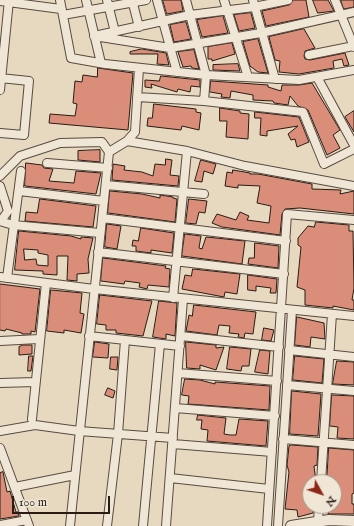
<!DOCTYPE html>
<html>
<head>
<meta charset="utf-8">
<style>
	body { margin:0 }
	#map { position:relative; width:354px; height:526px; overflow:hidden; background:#e7d9c0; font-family:"IM FELL English",serif }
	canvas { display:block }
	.north { position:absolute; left:302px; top:474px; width:40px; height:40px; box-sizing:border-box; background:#efe6d6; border:1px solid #9f9589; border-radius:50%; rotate:130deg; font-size:11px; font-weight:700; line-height:16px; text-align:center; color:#281c15 }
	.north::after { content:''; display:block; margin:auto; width:14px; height:18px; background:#8f2418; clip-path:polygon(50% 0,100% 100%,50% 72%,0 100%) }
	.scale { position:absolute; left:12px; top:496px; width:98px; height:18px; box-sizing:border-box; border:2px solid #281c15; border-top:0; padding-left:5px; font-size:12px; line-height:14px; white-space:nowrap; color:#281c15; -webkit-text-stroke:3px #efe6d6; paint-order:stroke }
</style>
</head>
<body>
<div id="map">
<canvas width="354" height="526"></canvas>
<div class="north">N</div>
<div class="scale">100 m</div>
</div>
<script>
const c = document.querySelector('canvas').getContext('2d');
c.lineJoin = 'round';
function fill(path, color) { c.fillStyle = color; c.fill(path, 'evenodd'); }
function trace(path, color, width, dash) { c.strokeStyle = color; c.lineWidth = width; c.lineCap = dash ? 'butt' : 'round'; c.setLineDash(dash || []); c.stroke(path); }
const building = new Path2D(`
	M163 0H181L183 11 167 14Z
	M293 0H306L309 17 266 26 262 11 289 5Z
	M313 0H328L334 11 318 13Z
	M341 0H354V7L344 9Z
	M251 13 255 28 239 31 234 15Z
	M223 16 228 33 202 37 197 20Z
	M186 22 191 39 174 42 170 25Z
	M304 29 315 48 305 51 304 56 305 59 310 60 345 53 349 65 344 66 342 59 333 61 334 68 299 74 279 72 280 61 275 60 269 37Z
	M258 39 268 73 258 72 250 66 243 42Z
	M232 43 235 54 212 61V59H208V47Z
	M142 49 166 53 169 65 157 64 158 54H130V52Z
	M194 50 199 69 192 68 191 66 183 67 178 52Z
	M238 64 240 71 213 70V65Z
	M98 68 133 73 128 130 49 123 50 114 75 116 77 104 73 103 75 81 82 82 83 75 97 77Z
	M161 76 200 80V87L191 86 190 92 178 89 177 92 151 84 152 88 145 87V80L159 81Z
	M211 81 268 85V87L281 91 282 85H299L312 83 340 130 333 135 340 148 327 155 308 110 298 106 290 96 288 105 274 103 273 101 253 100V95L231 91 230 98 221 97 222 94 210 92Z
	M154 104 196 109V112L201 113 199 130 182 126 181 130 147 126 148 118H152Z
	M220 108 240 111V113L249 114 248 139 226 137 227 121H220Z
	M354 111V132L345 117Z
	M255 112 299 117 309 142 297 147 295 139 291 140 288 134 298 126 267 131V136L260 135 261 118H255Z
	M100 150V162L78 160V151Z
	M166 159 172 160 170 175 179 176 178 186 112 180 113 164 125 166 124 170 142 172 153 176 155 164 165 165Z
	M201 160 216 164 213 174 204 171 202 182 195 181Z
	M26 163 42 165 44 168 53 169 49 181 74 183 76 171 101 173 96 194 25 186Z
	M233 170 250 173V174H258L312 184V189L341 190 340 194 354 191V214L300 208 285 209 282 214 280 235 222 227 212 223 217 214 236 220 240 212 249 216 247 220 269 223 271 206 257 203 260 186 238 185V188L225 186 227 172 232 173Z
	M110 191 142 194 160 198V195L173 197V198L177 199 175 222 108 213Z
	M40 199 96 206 93 227 25 221 26 212 37 213Z
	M189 199 207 201 205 213 199 212 196 224 186 223Z
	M316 222 349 225V231H353L354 288 352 300H354V310L333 306V308L305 305V290L297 287 301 247 298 245V238L308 226 314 227Z
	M107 224 121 226 117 249 105 247Z
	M141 228 174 233 172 253 151 250V253L136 251V246H132L133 240 138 241Z
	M19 231 71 236 81 239V237L93 238 88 259 89 273 77 274V281L67 280 68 256H57V275L43 274V271L15 270ZM24 249 38 250V253L48 255V266L37 265 36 259 25 260Z
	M185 234 201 236 199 248 202 249 206 237 245 241 242 264 182 256Z
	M255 243 279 246 278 268 248 264 249 258H254Z
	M103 258 166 266 165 268 170 269 169 287 148 285 147 289 139 287 140 283 125 281 124 284 101 281Z
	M193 269 240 274 237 294 225 292 224 297 182 289 185 275 191 276Z
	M248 275 277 279 276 293H270L271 288 256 286V291L248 290Z
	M0 284 40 289 35 332 31 331V334H22V333L6 329 5 331 0 330Z
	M51 290 82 293 80 313 84 314 81 333 64 330V333L47 331Z
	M100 295 152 301 143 336 116 333V330H106V325L97 324Z
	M159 301 177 303 175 336 166 334V339L153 337Z
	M194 305 256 312 253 334 245 333 244 338 238 337 239 334 229 333 230 326 219 325 217 335 186 331 189 315 192 316Z
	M297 317 324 323 325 339 311 337 310 347 295 345Z
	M264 328 274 330 271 341 262 340Z
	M95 342 109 344 108 358 93 357Z
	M186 342 216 345V348L224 347 216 370 200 365V369L187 368Z
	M23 345H32V354L19 355V347Z
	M230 347 251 349 249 366H242L241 371 227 369Z
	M260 350 270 351 268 374 255 372Z
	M29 356H33L31 371H28Z
	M295 356 324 359 322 383 293 380Z
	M111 357H118L117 370 110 369Z
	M337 361 354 362V385L333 384Z
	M185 379 200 380 215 384V382L270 386 269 410 188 404 189 396 182 395Z
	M108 388 115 391 113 398 105 395Z
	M292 391 321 394 318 436 290 434Z
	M332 395 354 396V439L337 438 338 427 330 426Z
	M198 415 226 418 224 434 230 435H236L239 419 268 421 266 446 207 441 208 430 201 429 202 420H197Z
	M292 445 318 447 317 465 314 466 316 482H310V506H313V513L298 517 297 510 285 509 289 472 287 465 289 446Z
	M329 448 354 450V493L352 494V504H354V514H328L329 509 324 510V506H334V482H327Z
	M3 472 7 492 10 491 16 512H18L19 516 0 519V473Z`);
fill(building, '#da8e79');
trace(building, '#281c15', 1);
const minor = new Path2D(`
	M60 0 71 58 105 64 206 75 299 80 354 70
	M86 0 101 63
	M107 0 115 32
	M132 0 139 27
	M157 0 177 72
	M186 0 206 75 204 101 303 112 324 164 354 149
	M224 0 248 77
	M253 0 275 79
	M335 0 354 47
	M0 1 61 9
	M63 15 146 0
	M99 35 190 15 254 7 288 0
	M94 36 170 48 261 33 354 12
	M309 55 354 46
	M317 77 354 145
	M0 78 29 81 24 135 0 133
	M0 90 9 0
	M137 97 204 101
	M127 141 135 132 139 68
	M47 163 108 168
	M0 176 20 156 60 143 102 142 109 152 127 141 187 151 245 166 354 186
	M106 185 204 194
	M0 186 8 211 1 221
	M19 191 104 201
	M102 218 286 241
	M0 221 13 225 100 233
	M98 252 284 274
	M0 277 94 289 354 316
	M7 278 21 171
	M173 298 187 151
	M89 336 180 346
	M181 336 279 347
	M0 341 39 339
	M289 350 354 357
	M178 373 277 381
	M0 383 35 382
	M287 385 354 391
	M175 408 275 416
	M32 419 46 283
	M0 431 35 425 79 431 173 438
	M283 439 354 445
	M173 444 272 452
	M0 448 29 526
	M170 478 269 489
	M321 482 332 314
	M15 487 75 475
	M318 521 319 506
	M0 525 27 520
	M70 526 109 152
	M107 526 118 434 125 340
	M143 526 160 344
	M166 526 183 299
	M267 526 287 214 354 220
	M278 526 292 310`);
const tertiary = new Path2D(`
	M291 526 329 520 354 521`);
trace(minor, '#584b40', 10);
trace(tertiary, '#584b40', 12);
trace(minor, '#efe6d6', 8);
trace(tertiary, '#efe6d6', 10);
</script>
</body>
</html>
